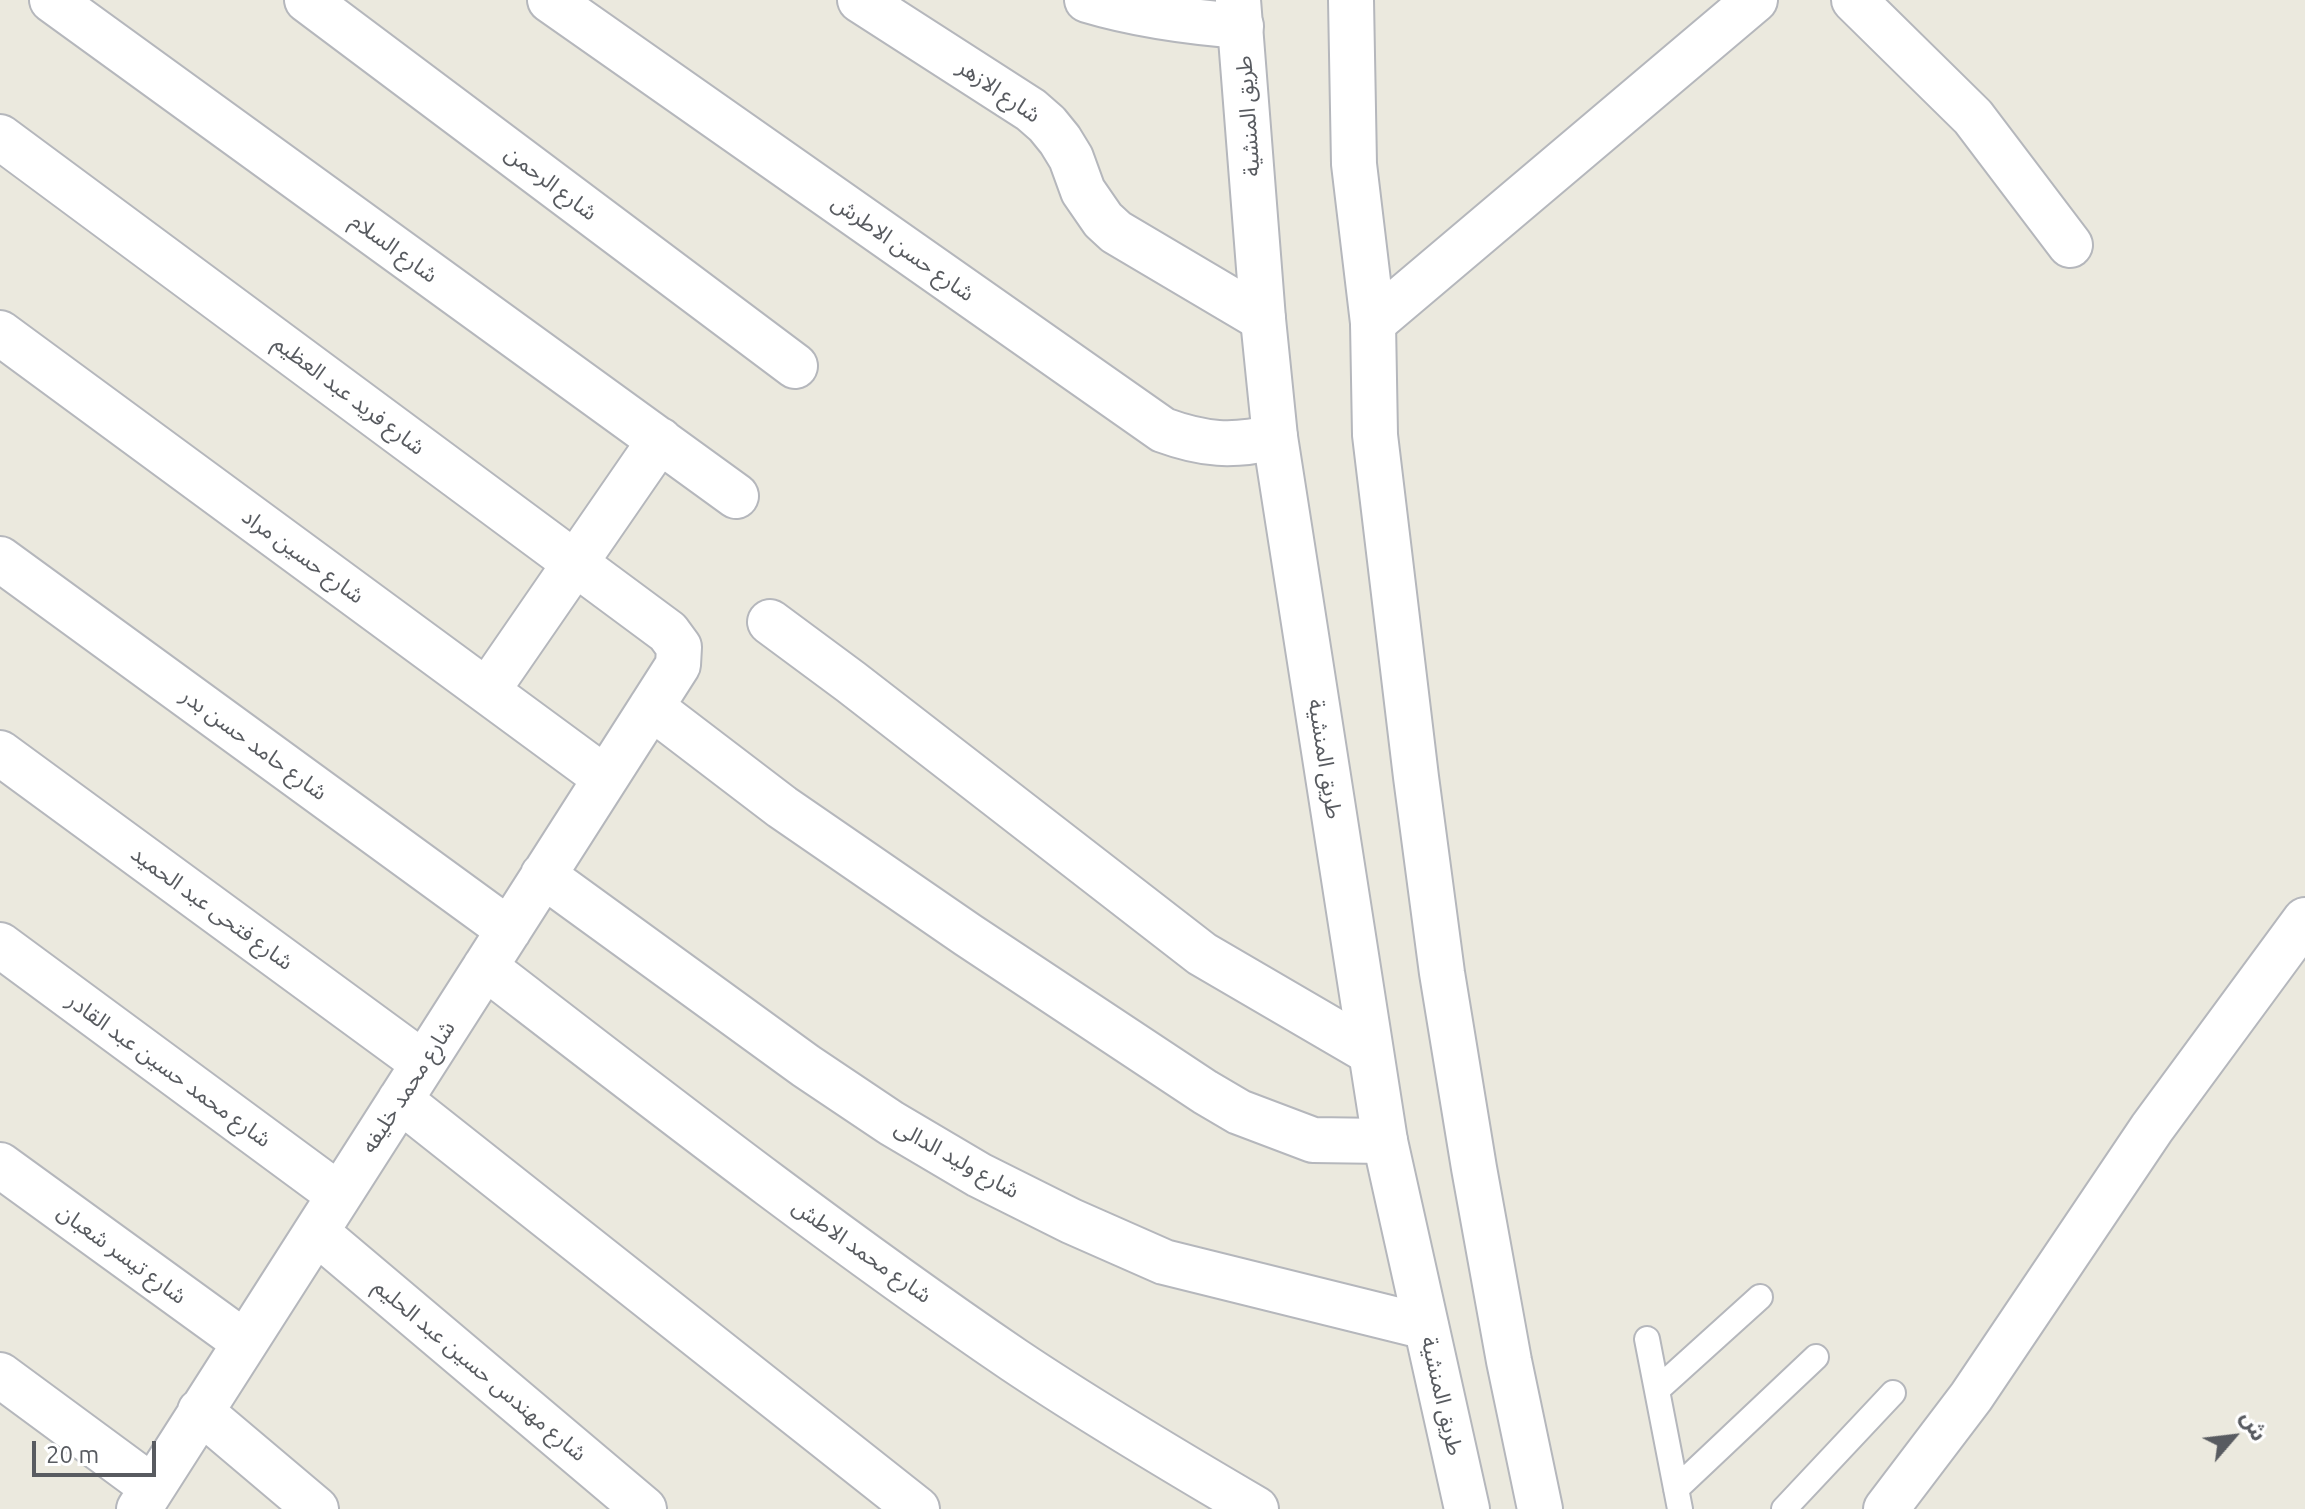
<!DOCTYPE html>
<html>
<head>
<meta charset="utf-8">
<style>
	body { margin:0 }
	#map { position:relative; width:2305px; height:1509px; overflow:hidden; background:#ebe9de; font-family:Ubuntu,"Noto Sans Arabic",sans-serif }
	canvas { display:block }
	.north { position:absolute; left:2193px; top:1397px; width:80px; height:80px; -webkit-text-stroke:6px #fff; paint-order:stroke; rotate:62deg; font-size:22px; font-weight:700; line-height:32px; text-align:center; color:#585b60 }
	.north::after { content:''; display:block; margin:auto; width:28px; height:36px; background:#585b60; clip-path:polygon(50% 0,100% 100%,50% 72%,0 100%) }
	.scale { position:absolute; left:32px; top:1441px; width:124px; height:36px; box-sizing:border-box; border:4px solid #585b60; border-top:0; padding-left:10px; font-size:24px; line-height:28px; white-space:nowrap; color:#585b60; -webkit-text-stroke:6px #fff; paint-order:stroke }
</style>
</head>
<body>
<div id="map">
<canvas width="2305" height="1509"></canvas>
<div class="north">ش</div>
<div class="scale">20 m</div>
</div>
<script>
const c = document.querySelector('canvas').getContext('2d');
c.lineJoin = 'round';
function trace(path, color, width, dash) { c.strokeStyle = color; c.lineWidth = width; c.lineCap = dash ? 'butt' : 'round'; c.setLineDash(dash || []); c.stroke(path); }
function label(font, color, halo, rows, align = 'center') {
  c.font = font + ' Ubuntu,"Noto Sans Arabic",sans-serif'; c.lineWidth = 8; c.setLineDash([]); c.textBaseline = 'middle'; c.strokeStyle = halo; c.fillStyle = color; for (const [text, x, y, turn = 0] of rows) {
    c.save(); c.translate(x, y); c.rotate((+turn || 0) * Math.PI / 180); c.textAlign = isNaN(turn) ? turn : align; if (halo) c.strokeText(text, 0, 0); c.fillText(text, 0, 0); c.restore();
  }
}
const service = new Path2D(`
	M1647 1339 1680 1509
	M1657 1390 1760 1297
	M1676 1489 1816 1357
	M1784 1509 1893 1393`);
const minor = new Path2D(`
	M52 0 736 496
	M307 0 795 366
	M550 0 1163 430C1204 445 1232 447 1275 437
	M860 0 1031 110 1047 124 1060 140 1071 158 1083 191 1103 220 1116 232 1263 319
	M1087 0C1137 15 1189 22 1241 26
	M1854 0 1973 117 2070 245
	M0 137 668 632 679 647 678 665 139 1509
	M1373 323 1755 0
	M0 333 605 778
	M0 559 509 930
	M770 622 851 682 1202 954 1370 1052
	M487 691 660 440
	M651 707 782 807 968 935 1205 1092 1239 1112 1313 1140 1385 1141
	M0 753 423 1063
	M543 875 806 1066 891 1123 979 1175 1071 1221 1164 1262 1426 1327
	M0 945 339 1195
	M485 967C659 1101 832 1236 1014 1360 1093 1413 1174 1461 1256 1509
	M400 1100 917 1509
	M0 1165 244 1342
	M316 1232 644 1509
	M0 1375 152 1487
	M200 1411 316 1509
	M1886 1509 1971 1397 2152 1128 2305 920`);
const tertiary = new Path2D(`
	M1238 0 1263 319 1275 437 1385 1141 1467 1509
	M1351 0 1354 164 1373 323 1375 435 1416 777 1442 973 1474 1168 1509 1361 1540 1509`);
trace(service, '#b5b7bc', 28);
trace(minor, '#b5b7bc', 48);
trace(tertiary, '#b5b7bc', 48);
trace(service, '#fff', 24);
trace(minor, '#fff', 44);
trace(tertiary, '#fff', 44);
label('22px', '#585b60', '#fff', [
	["شارع الازهر",999,91,34],
	["طريق المنشية",1248,116,-94],
	["شارع الرحمن",551,183,37],
	["شارع السلام",394,248,36],
	["شارع حسن الاطرش",903,248,35],
	["شارع فريد عبد العظيم",349,395,37],
	["شارع حسين مراد",303,556,36],
	["شارع حامد حسن بدر",254,744,36],
	["طريق المنشية",1325,759,81],
	["شارع فتحى عبد الحميد",212,908,36],
	["شارع محمد حسين عبد القادر",169,1070,36],
	["شارع محمد خليفه",408,1087,-57],
	["شارع وليد الدالى",957,1159,29],
	["شارع محمد الاطش",862,1251,35],
	["شارع تيسر شعبان",122,1254,36],
	["شارع مهندس حسين عبد الحليم",480,1370,40],
	["طريق المنشية",1442,1396,77]
]);
</script>
</body>
</html>
